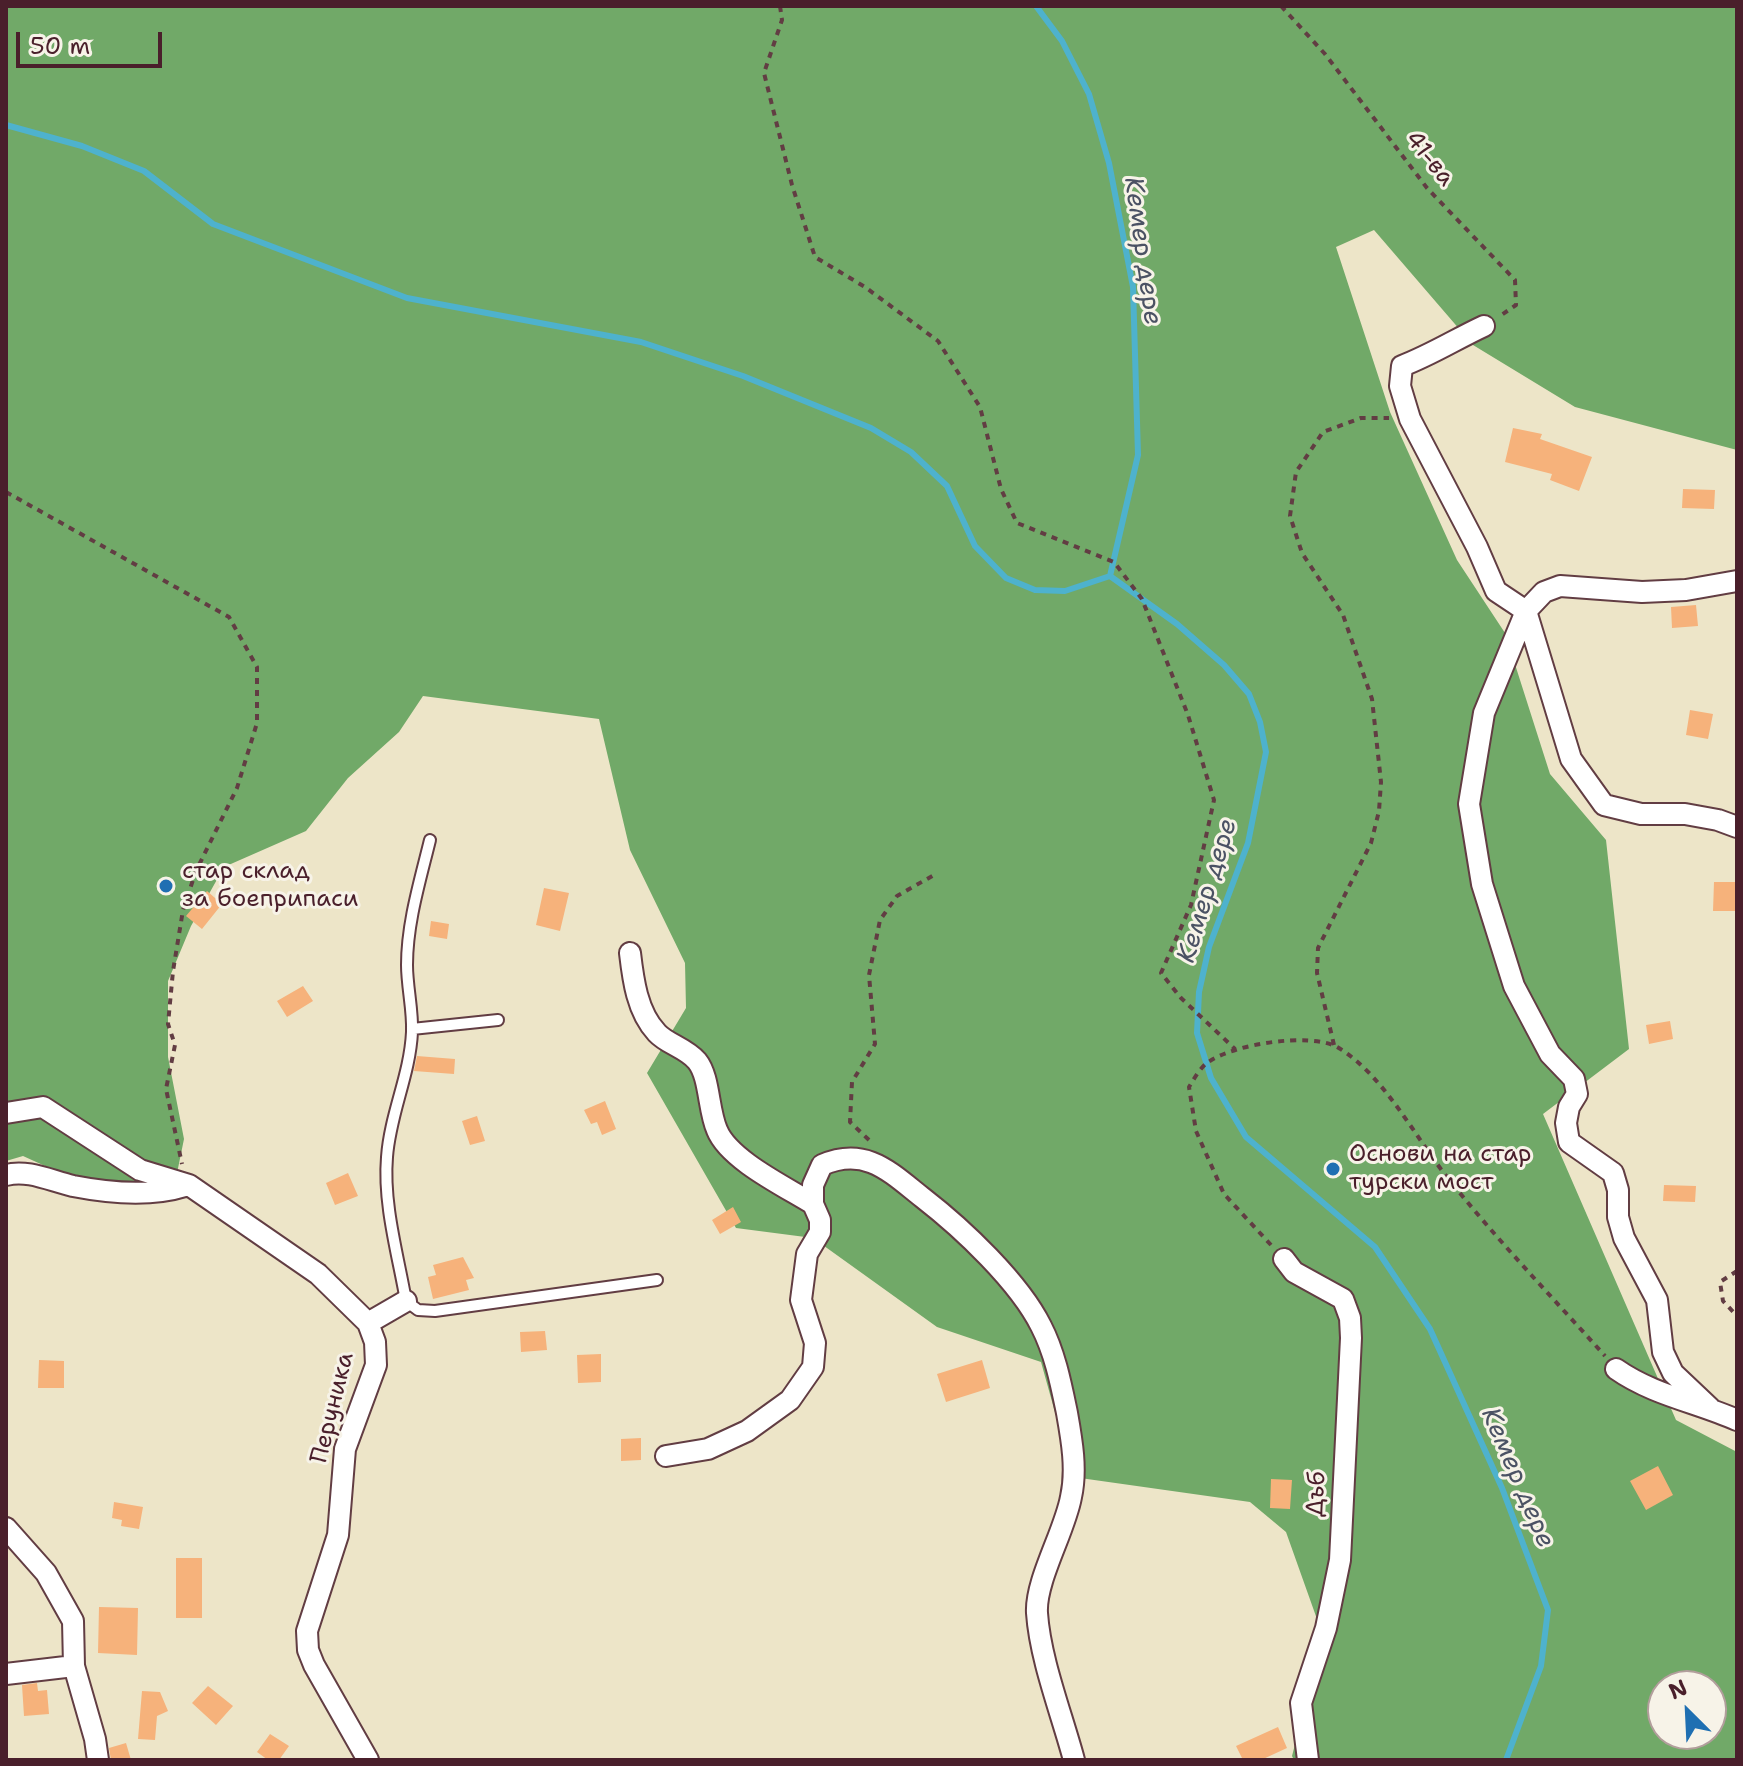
<!DOCTYPE html>
<html>
<head>
<meta charset="utf-8">
<style>
	body { margin:0 }
	#map { position:relative; width:1743px; height:1766px; overflow:hidden; background:#ede5c8; font-family:"Shantell Sans",sans-serif }
	canvas { display:block }
	.frame { position:absolute; inset:0; border:8px solid #4a1f2b; pointer-events:none }
	.north { position:absolute; left:1647px; top:1670px; width:80px; height:80px; box-sizing:border-box; background:#f7f3e8; border:2px solid #b29e9c; border-radius:50%; rotate:336deg; font-size:22px; font-weight:700; line-height:32px; text-align:center; color:#4a1f2b }
	.north::after { content:''; display:block; margin:auto; width:28px; height:36px; background:#1f6fb2; clip-path:polygon(50% 0,100% 100%,50% 72%,0 100%) }
	.scale { position:absolute; left:16px; top:32px; width:146px; height:36px; box-sizing:border-box; border:4px solid #4a1f2b; border-top:0; padding-left:10px; font-size:24px; line-height:28px; white-space:nowrap; color:#4a1f2b; -webkit-text-stroke:6px #f7f3e8; paint-order:stroke }
</style>
</head>
<body>
<div id="map">
<canvas width="1743" height="1766"></canvas>
<div class="frame"></div>
<div class="north">N</div>
<div class="scale">50 m</div>
</div>
<script>
const c = document.querySelector('canvas').getContext('2d');
c.lineJoin = 'round';
function fill(path, color) { c.fillStyle = color; c.fill(path, 'evenodd'); }
function trace(path, color, width, dash) { c.strokeStyle = color; c.lineWidth = width; c.lineCap = dash ? 'butt' : 'round'; c.setLineDash(dash || []); c.stroke(path); }
function label(font, color, halo, rows, align = 'center') {
  c.font = font + ' "Shantell Sans",sans-serif'; c.lineWidth = 6; c.setLineDash([]); c.textBaseline = 'middle'; c.strokeStyle = halo; c.fillStyle = color; for (const [text, x, y, turn = 0] of rows) {
    c.save(); c.translate(x, y); c.rotate((+turn || 0) * Math.PI / 180); c.textAlign = isNaN(turn) ? turn : align; if (halo) c.strokeText(text, 0, 0); c.fillText(text, 0, 0); c.restore();
  }
}
fill(new Path2D(`
	M6 6H1737V450L1575 407 1473 345 1374 230 1336 247 1390 412 1457 560 1505 633 1550 774 1606 840 1629 1049 1543 1114 1676 1420 1737 1452V1760H1294L1292 1756 1323 1636 1286 1532 1250 1502 1073 1477 1041 1362 937 1327 813 1238 736 1228 647 1073 686 1008 685 963 630 850 599 719 423 696 399 732 348 778 306 831 224 867 191 926 168 981V1057L184 1139 175 1183 87 1185 23 1156 6 1161ZM1663 1686H1711V1734H1663Z`), '#71a968');
trace(new Path2D(`
	M1036 6 1062 41 1089 94 1109 163 1133 287 1138 455 1110 576 1177 624 1224 665 1249 694 1260 722 1266 752 1248 843 1209 947 1199 992 1197 1033 1211 1078 1246 1137 1375 1247 1430 1329 1502 1488 1548 1610 1541 1666 1506 1760
	M6 125 82 146 144 171 213 224 407 298 641 342 743 376 871 428 911 452 947 486 975 546 1006 578 1035 590 1065 591 1110 576`), '#4eb2cd', 6);
fill(new Path2D(`
	M1513 428 1542 434 1540 439 1592 457 1579 491 1550 480 1552 474 1505 462Z
	M1683 489 1715 490 1714 509 1682 508Z
	M1696 605 1698 626 1672 628 1671 607Z
	M1690 710 1713 714 1708 739 1686 735Z
	M1714 882H1737V911H1713Z
	M544 888 569 893 560 931 536 925Z
	M207 891 222 904 202 929 186 916Z
	M431 921 449 924 447 939 429 936Z
	M303 986 313 1001 287 1017 277 1001Z
	M1670 1021 1673 1039 1649 1044 1646 1025Z
	M417 1056 455 1059 454 1074 414 1071Z
	M605 1101 616 1129 602 1135 597 1122 591 1124 584 1110Z
	M477 1116 485 1141 470 1145 462 1121Z
	M348 1173 358 1196 335 1205 326 1183Z
	M1664 1185 1696 1186 1695 1202 1663 1201Z
	M733 1207 741 1222 720 1234 712 1220Z
	M463 1257 474 1278 466 1280 469 1290 433 1299 428 1277 436 1275 433 1265Z
	M545 1331 547 1350 521 1352 520 1332Z
	M601 1354V1382L578 1383 577 1355Z
	M39 1360 64 1361V1388H38Z
	M982 1360 990 1388 946 1402 937 1374Z
	M641 1438V1460L621 1461V1439Z
	M1658 1466 1673 1495 1646 1510 1630 1481Z
	M1271 1479 1292 1480 1290 1509 1270 1508Z
	M114 1502 143 1507 139 1529 121 1526 122 1520 112 1518Z
	M176 1558H202V1618H176Z
	M99 1607 138 1608 137 1655 98 1653Z
	M37 1683 38 1691 47 1690 49 1714 24 1716 22 1685Z
	M208 1686 233 1706 216 1725 192 1703Z
	M142 1691 160 1692 168 1711 157 1716 155 1740 138 1739Z
	M1278 1727 1287 1748 1261 1760H1243L1236 1746Z
	M270 1734 289 1746 279 1760H268L257 1752Z
	M126 1743 131 1760H111L109 1748Z`), '#f6b27b');
const lane = new Path2D(`
	M430 840C420 881 407 923 407 965 407 987 413 1010 412 1032 410 1075 390 1114 387 1157 383 1204 398 1255 406 1301L418 1310 435 1311 657 1280
	M412 1029 498 1020`);
const street = new Path2D(`
	M1484 326C1456 339 1431 355 1402 366L1400 386 1410 419 1477 547 1496 591 1526 611 1571 759 1604 805 1641 814H1685L1718 820 1737 827
	M630 953C633 979 637 1012 657 1033 667 1044 686 1048 697 1061 710 1077 708 1110 717 1130 729 1160 786 1187 813 1204
	M6 1113 43 1107 140 1170 189 1185 318 1274 368 1323 375 1342 376 1365 345 1449 338 1535 307 1631 308 1650 314 1665 368 1760
	M6 1175C28 1169 51 1181 73 1186 109 1193 150 1197 185 1186
	M1284 1259 1294 1272 1343 1299 1350 1318 1351 1338 1340 1560 1326 1628 1301 1703 1308 1760
	M368 1323 406 1301
	M1616 1369C1653 1395 1696 1402 1737 1420
	M1710 1408 1673 1373 1663 1352 1657 1300 1624 1238 1618 1217V1190L1613 1173 1569 1142 1566 1123 1569 1107 1577 1094 1574 1079 1550 1054 1514 986 1482 884 1469 804 1484 713 1526 611 1544 592 1560 586 1642 592 1686 590 1737 581
	M666 1456 708 1449 747 1431 790 1400 813 1367 815 1343 801 1300 807 1254 820 1232V1220L813 1204V1185L822 1165C866 1146 890 1172 923 1198 963 1229 1019 1282 1041 1326 1055 1353 1061 1384 1067 1413 1072 1441 1077 1470 1071 1497 1065 1531 1035 1581 1037 1613 1040 1659 1062 1715 1074 1760
	M6 1528 46 1573 73 1621 74 1666 95 1739 98 1760
	M6 1674 74 1666`);
trace(lane, '#623d43', 14);
trace(street, '#623d43', 24);
trace(new Path2D(`
	M780 6 782 20 764 73 792 185 815 257 865 287 938 341 980 407 1001 489 1017 523 1114 562 1142 599 1188 715 1214 800 1191 905 1161 973 1181 998 1235 1049
	M1281 6 1325 54 1427 188 1515 280 1516 305 1500 316
	M6 492 229 617 257 667V723L237 788 196 871 183 910 173 971 168 1024 175 1045 166 1089 182 1164
	M1334 1045 1317 973 1318 948 1371 843 1379 811 1381 782 1372 699 1343 615 1302 553 1290 516 1296 472 1323 432 1361 418H1389
	M869 1140 850 1122 852 1082 875 1044 869 975 880 920 897 896 934 875
	M1271 1245 1224 1194 1196 1131 1189 1087C1194 1079 1200 1068 1207 1063 1232 1044 1310 1032 1337 1047 1384 1074 1417 1141 1451 1182 1499 1242 1554 1299 1605 1356
	M1737 1271 1720 1282 1723 1301 1737 1316`), '#623d43', 4, [6, 6]);
trace(lane, '#fff', 10);
trace(street, '#fff', 20);
for (const [x, y, r, color] of [
	[166,886,8,"#1f6fb2"],
	[1333,1169,8,"#1f6fb2"]
]) { const dot = new Path2D(); dot.arc(x, y, r, 0, 2 * Math.PI); c.fillStyle = color; c.fill(dot); trace(dot, '#f7f3e8', 3); }
label('24px', '#4a1f2b', '#f7f3e8', [
	["41-ва",1429,159,51],
	["Перуника",333,1408,-76],
	["Дъб",1317,1494,-87]
]);
label('24px', '#4a1f2b', '#f7f3e8', [
	["стар склад",182,872],
	["за боеприпаси",182,900],
	["Основи на стар",1349,1155],
	["турски мост",1349,1183]
], 'left');
label('italic 26px', '#4b5264', '#f7f3e8', [
	["Кемер дере",1142,251,82],
	["Кемер дере",1208,891,-73],
	["Кемер дере",1517,1478,67]
]);
</script>
</body>
</html>
